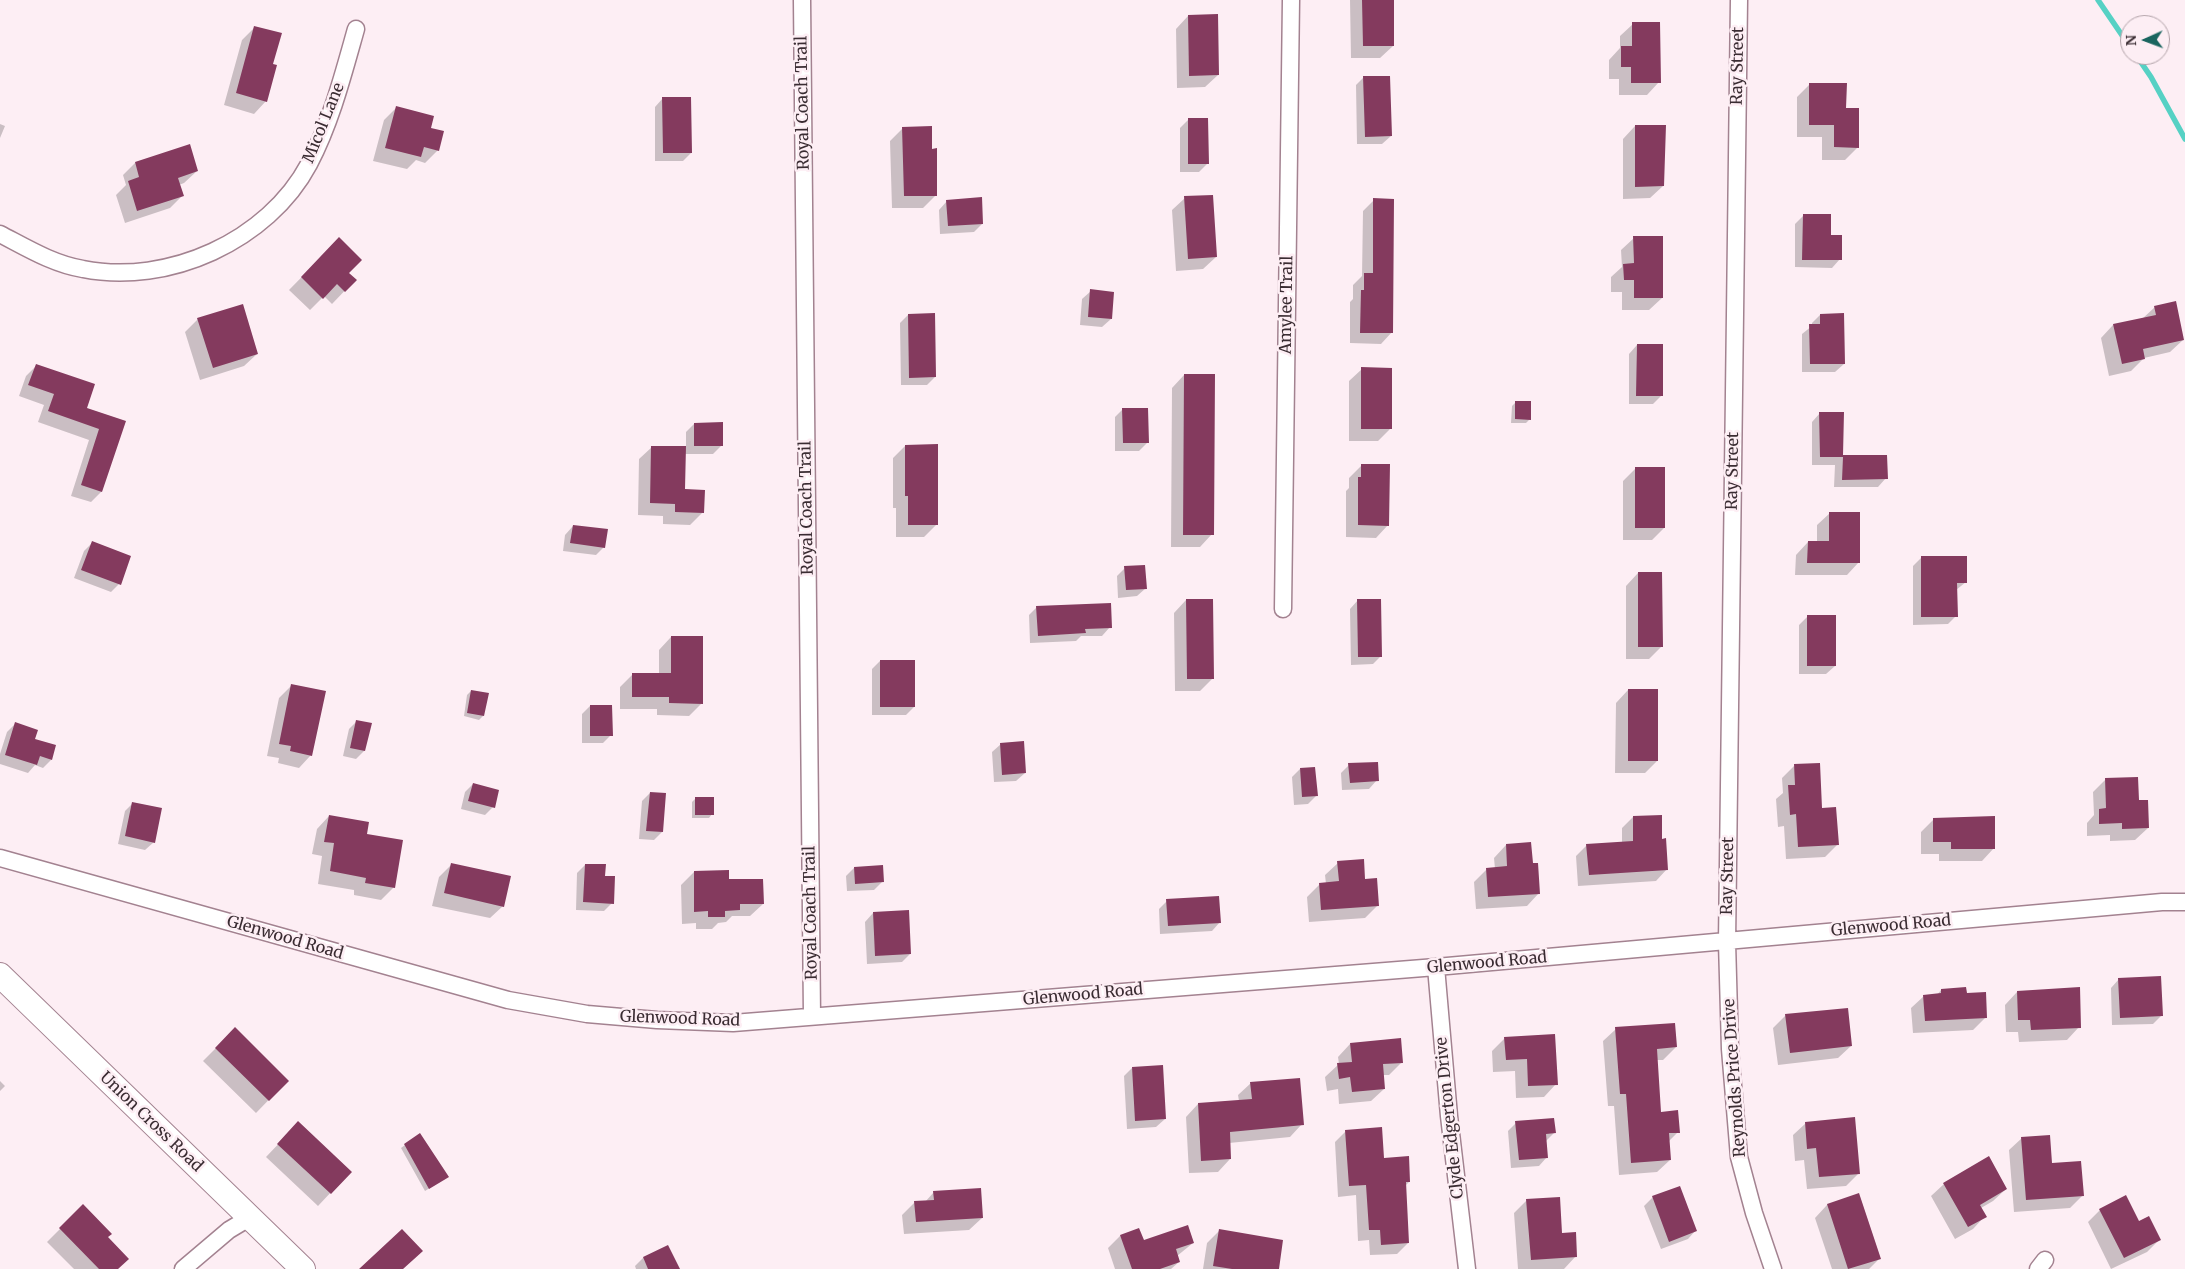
<!DOCTYPE html>
<html>
<head>
<meta charset="utf-8">
<style>
	body { margin:0 }
	#map { position:relative; width:2185px; height:1269px; overflow:hidden; background:#fdeef4; font-family:Merriweather,serif }
	canvas { display:block }
	.north { position:absolute; left:2120px; top:15px; width:50px; height:50px; box-sizing:border-box; background:#fdeef4; border:1px solid #afa0a6; border-radius:50%; rotate:268deg; font-size:14px; font-weight:700; line-height:20px; text-align:center; color:#3a2c32 }
	.north::after { content:''; display:block; margin:auto; width:18px; height:22px; background:#1a655f; clip-path:polygon(50% 0,100% 100%,50% 72%,0 100%) }
</style>
</head>
<body>
<div id="map">
<canvas width="2185" height="1269"></canvas>
<div class="north">N</div>
</div>
<script>
const c = document.querySelector('canvas').getContext('2d');
c.lineJoin = 'round';
function fill(path, color) { c.fillStyle = color; c.fill(path, 'evenodd'); }
function trace(path, color, width, dash) { c.strokeStyle = color; c.lineWidth = width; c.lineCap = dash ? 'butt' : 'round'; c.setLineDash(dash || []); c.stroke(path); }
function label(font, color, halo, rows, align = 'center') {
  c.font = font + ' Merriweather,serif'; c.lineWidth = 5; c.setLineDash([]); c.textBaseline = 'middle'; c.strokeStyle = halo; c.fillStyle = color; for (const [text, x, y, turn = 0] of rows) {
    c.save(); c.translate(x, y); c.rotate((+turn || 0) * Math.PI / 180); c.textAlign = isNaN(turn) ? turn : align; if (halo) c.strokeText(text, 0, 0); c.fillText(text, 0, 0); c.restore();
  }
}
fill(new Path2D(`
	M1350 0H1392L1393 46 1380 58H1351Z
	M1188 16 1218 75 1205 87 1177 88 1176 29Z
	M1633 24 1659 82 1647 95H1619V79H1609V60L1620 48V36Z
	M255 27 272 65 266 101 254 114 224 105 242 40Z
	M1364 77 1391 136 1382 144H1357L1356 85Z
	M1809 85 1845 109 1858 147 1845 160H1822V137H1797V97Z
	M663 98 691 153 683 161H655V107Z
	M396 108 429 129 438 150 425 163 416 160 407 169 373 161 384 120Z
	M1188 120 1207 164 1199 172H1180V128Z
	M0 124 5 126 0 138Z
	M1635 126H1665L1663 186 1650 198 1623 199V139Z
	M903 128 931 150 936 195 923 208H892L890 141Z
	M135 163 197 171 184 183 179 185 182 196 170 208 125 223 116 195 126 185 123 175Z
	M1185 198 1216 257 1203 269 1176 271 1172 210Z
	M1374 200 1392 332 1381 344 1350 343V302L1353 299V285L1362 276 1363 211Z
	M947 201 982 224 974 232 940 234 939 210Z
	M1803 216 1830 236 1840 259 1832 268 1795 267V224Z
	M1634 238 1662 298 1649 310H1622V292H1611V277L1622 267 1621 250Z
	M339 239 348 273 355 280 332 304 324 296 310 310 289 290Z
	M1091 291 1111 319 1102 327 1080 325 1082 299Z
	M2155 307 2183 340 2170 352 2144 358 2131 371 2109 376 2101 338 2113 325 2142 319Z
	M908 315 935 377 927 385H901L900 323Z
	M1820 315 1844 364 1835 372H1802V334L1812 326V323Z
	M198 319 257 354 244 366 200 380 185 332Z
	M1637 345 1661 396 1653 404H1629V354Z
	M37 365 86 409 124 422 101 492 91 502 71 496 89 440 38 422 44 405 19 396 26 376Z
	M1362 369 1390 429 1378 441H1349V381Z
	M1184 375 1212 534 1200 547H1171L1172 388Z
	M1516 402 1530 419 1526 423H1511L1512 406Z
	M1123 409 1147 443 1139 451H1115V417Z
	M1820 413 1842 457 1886 456V478L1878 487H1834L1835 465H1812V422Z
	M694 424 721 446 713 454H684V491L703 512 690 525 663 524V516L638 515 639 459 652 447H686V432Z
	M905 446 937 524 924 537H896V508H893V458Z
	M1362 465 1388 525 1376 538 1346 537V491L1349 488V478Z
	M1635 469 1664 528 1652 540H1623V481Z
	M1830 513 1859 562 1847 575H1795L1796 555 1808 542H1817V525Z
	M573 526 604 547 596 555 563 551 565 535Z
	M92 543 119 584 111 592 74 578 84 551Z
	M1921 558 1966 582 1956 590V616L1948 624 1913 625V566Z
	M1125 568 1146 588 1137 596 1118 598 1117 576Z
	M1638 573 1662 646 1649 659H1626V586Z
	M1186 600 1213 678 1200 691H1175L1174 613Z
	M1358 600 1381 656 1373 664 1351 665 1350 609Z
	M1037 607 1110 627 1102 636H1081L1076 641 1030 643 1029 615Z
	M1808 616 1835 666 1826 674H1799V625Z
	M671 637 701 704 689 716 657 715V709H620V687L633 674H659V650Z
	M880 661 914 707 906 715H872V669Z
	M291 686 311 755 299 768 278 763 279 758 267 756 279 698Z
	M1628 690 1657 761 1645 773H1615L1616 703Z
	M471 691 483 716 479 720 464 716 467 695Z
	M590 706 611 735 603 743H582V714Z
	M357 721 364 751 356 759 343 756 349 729Z
	M15 724 34 740 51 760 43 768 35 765 28 773 0 764V754L7 732Z
	M1001 744 1025 773 1016 781 994 782 992 752Z
	M1349 765 1377 780 1369 789 1342 790 1341 773Z
	M1794 766 1821 809 1837 845 1825 857 1786 859 1784 826 1778 827 1776 799 1783 793 1782 778Z
	M1300 769 1316 796 1308 804 1294 805 1292 777Z
	M2106 779 2137 802 2148 828 2135 840 2110 841V835L2087 836V823L2094 815 2093 792Z
	M473 784 493 807 485 815 461 809 465 792Z
	M650 793 662 832 654 840 639 839 642 801Z
	M696 798 712 814 709 818H692V802Z
	M133 803 154 842 145 850 118 844 125 811Z
	M329 816 366 835 394 887 381 900 354 895V890L318 884 322 856 312 854 317 829Z
	M1633 817 1661 840 1667 869 1656 881 1578 886 1576 856 1587 845 1622 843V828Z
	M1934 819 1994 848 1982 861H1939V854H1921V832Z
	M1506 845 1532 864 1539 893 1527 906 1476 909 1474 882 1487 869H1495L1494 858Z
	M1338 863 1364 881 1378 905 1365 918 1309 922 1307 897 1320 884H1326L1325 875Z
	M452 864 503 906 490 918 432 906 439 877Z
	M585 865 604 877 612 903 604 911 576 910 577 873Z
	M854 868 882 882 874 890 847 891 846 876Z
	M694 872 727 880 763 904 750 916H732L726 922 718 923 712 929H696V923L682 924 681 885Z
	M1167 901 1220 922 1212 931 1160 934 1159 909Z
	M873 913 910 954 902 962 867 964 865 922Z
	M2119 979 2161 1016 2153 1024 2112 1025 2111 988Z
	M1941 990 1966 994 1986 1017 1973 1030 1913 1033 1911 1008 1924 996 1937 995Z
	M2017 992 2079 1027 2067 1040 2019 1042 2018 1032H2006L2005 1005Z
	M1786 1015 1851 1046 1838 1058 1778 1065 1773 1028Z
	M235 1029 287 1081 256 1113 203 1061Z
	M1616 1029 1676 1047 1663 1060H1656L1660 1113 1678 1132 1668 1142 1670 1160 1657 1172 1619 1175 1614 1106H1608L1603 1041Z
	M1505 1038 1556 1084 1544 1097 1516 1098 1515 1071 1493 1072 1492 1051Z
	M1350 1044 1402 1062 1389 1075H1382L1384 1089 1371 1101 1339 1104 1338 1089 1327 1091 1325 1077 1339 1064 1338 1057Z
	M1132 1068 1165 1119 1156 1127 1127 1129 1124 1076Z
	M0 1081 5 1086 0 1091Z
	M1251 1083 1302 1124 1290 1137 1229 1143 1230 1159 1218 1172 1189 1173 1186 1117 1198 1104 1239 1101 1238 1095Z
	M1516 1123 1554 1133 1546 1141 1547 1157 1539 1166 1511 1168 1508 1131Z
	M1806 1123 1858 1174 1846 1186 1807 1189 1804 1160 1795 1161 1793 1135Z
	M1346 1131 1409 1182 1405 1186 1408 1243 1397 1254 1370 1255 1369 1240 1358 1241 1356 1195 1338 1197 1335 1142Z
	M286 1136 350 1172 318 1206 266 1157Z
	M2022 1138 2083 1195 2070 1208 2014 1212 2009 1150Z
	M405 1145 447 1177 425 1191 401 1148Z
	M1944 1184 2006 1189 1993 1201 1981 1208 1985 1216 1973 1229 1955 1239 1931 1196Z
	M934 1192 982 1218 969 1230 904 1234 902 1215 915 1202H925Z
	M1858 1195 1880 1258 1869 1269H1832L1815 1218 1827 1205Z
	M1653 1197 1696 1230 1688 1239 1661 1249 1644 1206Z
	M1527 1200 1561 1234 1576 1256 1564 1269H1518L1514 1213Z
	M83 1206 117 1269H74L47 1242Z
	M2100 1210 2138 1223 2159 1240 2147 1252 2111 1269 2088 1222Z
	M1219 1231 1277 1269H1203L1207 1243Z
	M1120 1236 1143 1242 1193 1243 1177 1256 1179 1262 1171 1269H1115L1108 1248Z
	M668 1246 678 1269H636L635 1266 643 1258Z`), '#0003');
trace(new Path2D(`
	M2098 0 2130 47
	M2136 55 2151 77 2185 139`), '#56d1c4', 5.5);
fill(new Path2D(`
	M1362 0H1394V46H1363Z
	M1218 14 1219 75 1189 76 1188 15Z
	M1632 22H1660L1661 83H1631V67H1621V46H1632Z
	M254 26 282 33 273 64 277 65 267 102 236 93Z
	M1363 76H1390L1392 136 1365 137Z
	M1809 83H1847L1846 108H1859V148L1834 147V125H1809Z
	M662 97H691L692 153H663Z
	M396 106 434 116 431 128 444 131 439 151 424 147 421 157 385 148Z
	M1188 118H1208L1209 164H1188Z
	M1635 125H1666L1664 186 1635 187Z
	M932 126V149L937 148V196H904L902 127Z
	M190 144 198 171 178 178 184 196 137 211 128 181 139 177 135 162Z
	M1213 195 1217 257 1188 259 1184 196Z
	M982 197 983 224 948 226 946 200Z
	M1373 198 1394 199 1393 333H1360L1361 290H1364V273H1373Z
	M1803 214H1831V235H1842V260H1802Z
	M1633 236H1663V298H1634V280H1624L1623 264 1634 263Z
	M339 237 362 260 349 273 357 280 345 292 337 284 323 299 301 277Z
	M1090 289 1114 292 1112 319 1088 317Z
	M2176 301 2184 340 2143 349 2145 359 2122 364 2113 324 2156 315 2154 306Z
	M243 304 258 354 213 368 197 318Z
	M935 313 936 377 909 378 908 314Z
	M1844 313 1845 364H1810L1809 324H1820V314Z
	M1637 344H1663V396H1636Z
	M36 364 95 384 87 408 126 421 102 492 81 485 99 429 48 411 54 394 28 385Z
	M1361 367 1392 368V429H1361Z
	M1184 374H1215L1214 535H1183Z
	M1515 401H1531V420L1515 419Z
	M1122 408H1148L1149 443H1123Z
	M1819 412H1844L1843 455H1887L1888 479 1842 480 1843 457H1820Z
	M723 422V446H694V423Z
	M938 444V525H908V496H905V445Z
	M651 446H686L685 489 705 490 704 513 675 512V504L650 503Z
	M1361 464H1390L1389 526 1358 525V477H1361Z
	M1635 467H1665V528H1635Z
	M1829 512H1860V563H1807L1808 541H1829Z
	M573 525 608 529 605 548 570 543Z
	M92 541 131 556 121 585 81 570Z
	M1921 556H1967V583H1957L1958 617H1921Z
	M1145 565 1147 589 1126 590 1124 566Z
	M1638 572H1662L1663 647H1638Z
	M1186 599H1213L1214 679H1187Z
	M1357 599H1381L1382 657H1358Z
	M1111 603 1112 628 1085 629 1086 633 1038 636 1036 606Z
	M1807 615H1836V666H1807Z
	M671 636H703V704L669 703V697H632V673H671Z
	M880 660H915V707H880Z
	M291 684 326 691 312 756 290 751 291 746 279 744Z
	M1628 689H1658V761H1628Z
	M471 690 489 693 484 716 467 713Z
	M590 705H612L613 736H590Z
	M356 720 372 723 365 751 350 748Z
	M15 722 38 730 35 739 56 745 52 760 40 756 37 765 5 755Z
	M1024 741 1026 773 1002 775 1000 743Z
	M1378 762 1379 781 1350 783 1348 763Z
	M1820 763 1822 808 1836 807 1839 845 1798 847 1796 814 1790 815 1788 785H1795L1794 764Z
	M1315 767 1318 796 1302 797 1300 768Z
	M2138 777 2139 800H2148L2149 828 2122 829V823L2099 824V809L2106 808 2105 778Z
	M473 783 499 790 495 808 468 801Z
	M650 792 666 793 663 832 646 831Z
	M695 797H714V815H695Z
	M132 802 162 808 155 843 125 836Z
	M329 815 369 822 367 834 403 840 395 888 365 883 366 878 330 871 334 843 324 842Z
	M1662 815V839L1666 838 1668 870 1589 875 1586 844 1633 841V816Z
	M1995 816V849H1951V842H1933V818Z
	M1531 842 1533 863H1538L1540 894 1488 897 1486 868 1507 866 1506 844Z
	M1364 859 1365 879 1377 878 1379 906 1321 910 1319 883 1339 881 1337 861Z
	M451 863 511 876 504 907 444 893Z
	M585 864H606L605 876H615L614 904 583 902Z
	M883 865 884 882 855 884 854 867Z
	M729 870V879H763L764 904H740V910L725 911V917H708V911L694 912V871Z
	M1219 896 1221 923 1168 926 1166 899Z
	M909 910 911 954 875 956 873 912Z
	M2161 976 2163 1016 2120 1018 2118 978Z
	M1966 987 1967 993 1986 992 1987 1018 1925 1021 1923 995 1941 993V989Z
	M2080 987 2081 1028 2031 1030 2030 1020H2018L2017 991Z
	M1848 1008 1852 1046 1790 1053 1785 1014Z
	M1675 1023 1677 1047 1657 1049 1661 1112 1678 1110 1680 1133H1669L1671 1160 1631 1163 1626 1094H1620L1615 1027Z
	M235 1027 289 1081 269 1101 215 1048Z
	M1555 1034 1558 1085 1528 1086 1527 1059 1506 1060 1504 1037Z
	M1401 1038 1403 1063 1383 1064 1385 1089 1352 1092 1350 1077 1339 1079 1337 1063 1352 1062 1350 1043Z
	M1163 1065 1166 1119 1135 1121 1132 1067Z
	M1300 1078 1304 1125 1230 1132 1231 1159 1201 1161 1198 1103 1252 1099 1250 1082Z
	M1855 1117 1860 1174 1819 1177 1816 1148 1807 1149 1805 1122Z
	M1554 1118 1556 1133 1546 1134 1548 1158 1519 1160 1515 1121Z
	M298 1121 352 1172 331 1194 277 1144Z
	M1382 1127 1384 1158 1409 1156 1410 1182H1406L1409 1243 1381 1245 1380 1230H1369L1366 1185 1349 1186 1345 1130Z
	M420 1133 449 1177 429 1189 404 1144Z
	M2050 1135 2052 1163 2081 1161 2084 1196 2026 1200 2021 1137Z
	M1989 1156 2007 1189 1980 1205 1987 1217 1968 1227 1943 1183Z
	M1680 1186 1697 1231 1669 1242 1652 1196Z
	M981 1188 983 1218 916 1222 914 1201 934 1200 933 1191Z
	M1859 1193 1881 1259 1848 1269 1827 1204Z
	M2126 1195 2139 1221 2149 1216 2161 1240 2124 1258 2099 1209Z
	M1560 1197 1562 1233 1576 1232 1577 1257 1531 1260 1526 1199Z
	M83 1204 112 1234 108 1237 129 1259 118 1269H99L59 1228Z
	M1188 1225 1194 1243 1176 1249 1180 1262 1160 1269H1132L1120 1235 1139 1228 1144 1240Z
	M402 1229 423 1251 403 1269H359Z
	M1219 1229 1283 1240 1279 1269H1232L1213 1266Z
	M668 1245 680 1269H648L643 1257Z`), '#843a5e');
const street = new Path2D(`
	M802 0 812 1016
	M1739 0 1727 942 1730 1049 1739 1157 1754 1213 1773 1269
	M0 234C27 248 53 264 83 269 168 286 268 241 309 164 331 122 343 75 356 29
	M1283 609 1291 0
	M0 858 508 1000 587 1014 657 1020 733 1023 1436 967 2162 902H2185
	M1436 967 1449 1116 1467 1269
	M183 1269 229 1230 249 1218
	M2038 1269 2045 1260`);
const secondary = new Path2D(`
	M0 975 303 1269`);
trace(street, '#a38290', 19);
trace(secondary, '#a38290', 26);
trace(street, '#fff', 16);
trace(secondary, '#fff', 24);
label('16px', '#3a2c32', '#fdeef4', [
	["Ray Street",1738,66,-89],
	["Royal Coach Trail",803,103,-91],
	["Micol Lane",324,123,-68],
	["Amylee Trail",1287,305,-89],
	["Ray Street",1733,471,-89],
	["Royal Coach Trail",807,508,-91],
	["Ray Street",1728,876,-89],
	["Royal Coach Trail",811,913,-91],
	["Glenwood Road",1891,926,-5],
	["Glenwood Road",285,938,16],
	["Glenwood Road",1487,963,-5],
	["Glenwood Road",1083,995,-5],
	["Glenwood Road",680,1019,2],
	["Reynolds Price Drive",1735,1078,-94],
	["Clyde Edgerton Drive",1450,1118,-96],
	["Union Cross Road",151,1122,44]
]);
</script>
</body>
</html>
